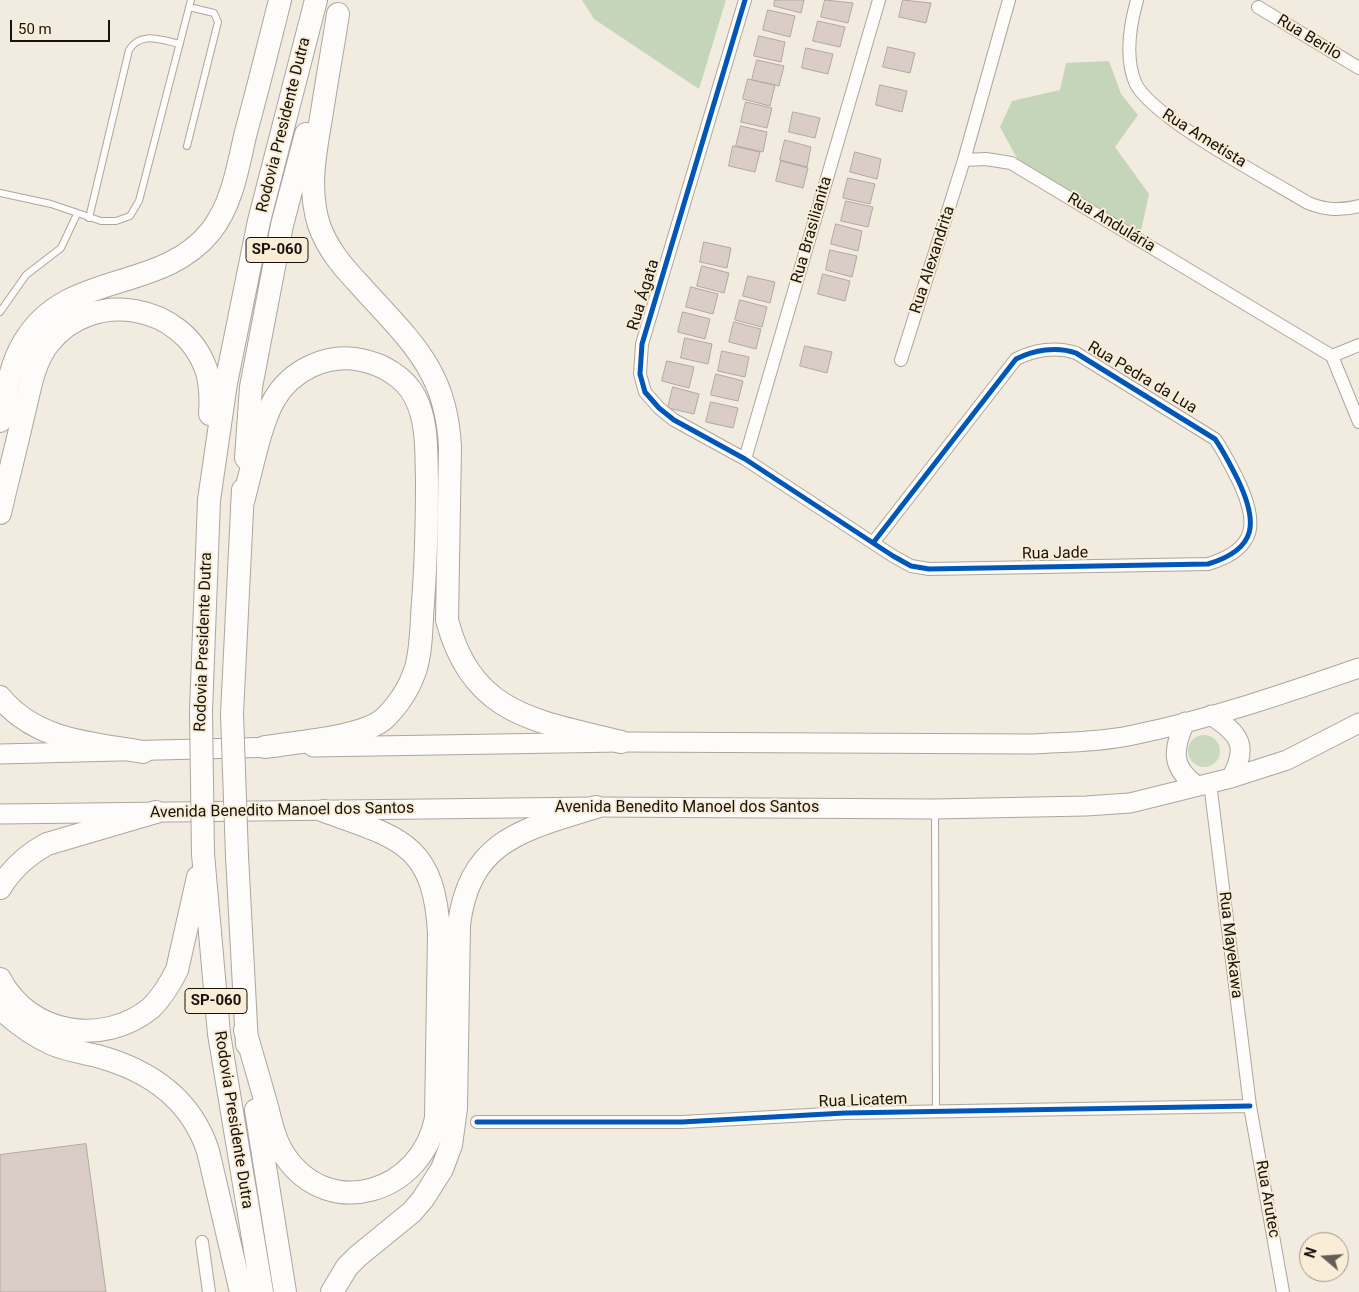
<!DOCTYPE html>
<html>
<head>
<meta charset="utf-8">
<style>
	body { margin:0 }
	#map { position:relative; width:1359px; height:1292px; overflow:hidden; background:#f2ebdf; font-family:Roboto,sans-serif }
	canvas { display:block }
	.north { position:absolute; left:1299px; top:1232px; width:50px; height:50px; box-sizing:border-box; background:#faedd7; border:1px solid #a09686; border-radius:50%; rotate:288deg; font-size:14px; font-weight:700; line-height:20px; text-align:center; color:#18140c }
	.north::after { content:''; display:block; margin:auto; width:18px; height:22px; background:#645f56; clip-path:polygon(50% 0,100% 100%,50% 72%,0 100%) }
	.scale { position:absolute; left:10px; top:20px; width:100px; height:22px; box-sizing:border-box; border:2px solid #18140c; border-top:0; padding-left:6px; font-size:15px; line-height:18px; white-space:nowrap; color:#18140c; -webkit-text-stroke:4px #faedd7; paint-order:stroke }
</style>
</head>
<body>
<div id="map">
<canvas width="1359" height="1292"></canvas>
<div class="north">N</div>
<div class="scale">50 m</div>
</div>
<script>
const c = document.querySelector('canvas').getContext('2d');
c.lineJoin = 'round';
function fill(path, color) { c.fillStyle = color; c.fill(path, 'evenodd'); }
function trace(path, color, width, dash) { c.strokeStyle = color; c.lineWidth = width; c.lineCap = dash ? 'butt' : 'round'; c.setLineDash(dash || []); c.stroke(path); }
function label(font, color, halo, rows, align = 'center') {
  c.font = font + ' Roboto,sans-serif'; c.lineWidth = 4; c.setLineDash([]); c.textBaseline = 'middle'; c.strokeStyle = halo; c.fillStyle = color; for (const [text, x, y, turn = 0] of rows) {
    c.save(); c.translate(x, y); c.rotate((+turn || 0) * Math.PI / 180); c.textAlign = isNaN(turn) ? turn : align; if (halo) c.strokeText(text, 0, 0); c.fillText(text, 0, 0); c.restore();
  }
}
fill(new Path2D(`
	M1188 751a16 16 0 1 1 32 0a16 16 0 1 1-32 0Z`), '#cad8c0');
fill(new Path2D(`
	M582 0H726L699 89 594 19Z
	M1109 61 1121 94 1138 115 1115 147 1149 194 1140 236 1019 162 1000 127 1012 101 1060 90 1066 63Z`), '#c5d5ba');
const building = new Path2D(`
	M775 0H804L801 13 774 6Z
	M825 0 853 3 848 23 821 17Z
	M903 0 931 3 926 23 899 17Z
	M768 10 795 16 790 37 763 30Z
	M818 21 845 27 840 47 813 41Z
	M759 36 785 42 781 62 754 56Z
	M888 47 915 53 910 73 883 67Z
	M806 48 833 54 828 74 802 68Z
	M757 60 784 66 779 86 752 80Z
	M748 79 775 85 770 106 743 99Z
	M880 85 907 91 902 112 876 105Z
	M746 102 772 108 767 128 741 122Z
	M793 112 820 118 815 138 789 132Z
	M741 126 767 132 763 152 736 146Z
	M785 140 811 147 807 167 780 160Z
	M733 146 760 152 755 172 729 166Z
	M855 152 881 159 877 179 850 172Z
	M781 161 808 168 803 188 776 181Z
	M848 178 875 184 870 204 843 198Z
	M846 201 873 207 868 227 841 221Z
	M836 224 862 231 858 251 831 244Z
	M704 242 731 248 727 268 700 262Z
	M830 250 857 256 852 277 826 270Z
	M702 266 729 273 724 293 697 286Z
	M823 274 850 281 845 301 818 294Z
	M748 276 775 282 770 303 743 296Z
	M691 287 718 294 713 314 686 307Z
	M740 300 767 307 762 327 735 320Z
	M683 312 710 319 705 339 678 332Z
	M734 322 761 329 756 349 729 342Z
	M685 338 712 344 708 364 681 358Z
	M805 346 832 352 827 373 800 366Z
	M722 351 749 357 745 377 718 371Z
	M667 361 694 367 689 388 662 381Z
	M716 374 743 381 738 401 711 395Z
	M673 387 699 394 694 414 668 408Z
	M711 402 738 408 733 428 706 422Z
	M86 1144 106 1292H0V1155Z`);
fill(building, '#daccc6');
trace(building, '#b1a8a2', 1);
const service = new Path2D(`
	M187 146 218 22 214 13 189 7
	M0 193 51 204 101 221H116L130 216 139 201 191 0
	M89 218 129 50C140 31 161 40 180 44
	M0 312 26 275 61 248 77 214
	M935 810 936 1112`);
const minor = new Path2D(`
	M745 0 642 344 640 374 645 392 659 408 674 420 745 459 893 556 911 566 929 569 1208 564C1258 549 1258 522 1238 480 1231 466 1224 452 1215 439L1076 353C1056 346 1034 350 1016 359L873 543
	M1137 0C1130 25 1125 57 1135 82 1148 116 1272 181 1308 203 1326 210 1340 211 1359 206
	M1258 7 1359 68
	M964 160 986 159 1011 163 1332 356 1359 422
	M1332 356 1359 345
	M901 360 964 160 1009 0
	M745 459 879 0
	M1210 783 1250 1106 1283 1292
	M477 1122H682L845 1113 1250 1106
	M202 1242 209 1292`);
const primary = new Path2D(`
	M1211 715C1240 734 1249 746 1231 778
	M1185 722C1173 749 1170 767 1197 786
	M313 747 621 742 1034 744C1067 742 1101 742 1133 735 1211 719 1284 694 1359 668
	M0 754 278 747
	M0 814 596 807 935 809 1086 806 1130 803 1231 778 1287 760 1359 723`);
const motorway = new Path2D(`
	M338 14C333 47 327 79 322 112 316 149 307 187 319 225 327 248 342 266 359 284 408 339 447 369 450 448L447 620C472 716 537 721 621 742
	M0 421C6 394 10 365 24 342 67 269 161 294 211 231 233 203 238 165 246 132 258 88 269 44 280 0
	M246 458 251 387 282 225 306 134
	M242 505C251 474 259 427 274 400 291 370 327 353 361 360 382 364 405 377 415 397 428 422 426 452 427 479 427 521 426 562 423 603 421 625 422 650 415 671 409 689 398 705 385 718 363 738 295 742 265 747
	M0 513C7 482 15 452 22 421 29 395 32 364 49 343 93 288 183 304 206 369 211 384 211 399 210 414
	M0 697C36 741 91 743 143 752
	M201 711 209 500 226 383 259 221 316 0
	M232 714 243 490
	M203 854 219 1034 262 1292
	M237 856 247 1044
	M0 888C12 868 27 855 47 844L156 812
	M0 979C29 1035 103 1047 151 1008 162 997 170 984 177 970L198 877
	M0 1008C15 1022 31 1034 50 1043 65 1050 81 1052 97 1056 149 1070 191 1099 208 1151L241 1292
	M245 1030C252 1054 259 1079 266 1103 271 1121 274 1140 285 1156 330 1222 422 1192 436 1118L439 933C434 843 399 838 324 811
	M256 1110 285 1292
	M332 1292 347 1267 358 1256 412 1212 423 1199 442 1169 451 1145 456 1108 459 925C469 839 526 829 596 807`);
trace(service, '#aca69e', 8);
trace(minor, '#aca69e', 14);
trace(primary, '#aca69e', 21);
trace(motorway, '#aca69e', 24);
trace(service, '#fdfcfa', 6);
trace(minor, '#fdfcfa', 12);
trace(primary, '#fdfcfa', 19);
trace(motorway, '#fdfcfa', 22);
const motorwayBridge = new Path2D(`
	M201 711 203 854
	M232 714 237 856`);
trace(motorwayBridge, '#aca69e', 24, []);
trace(motorwayBridge, '#fdfcfa', 22);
trace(new Path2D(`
	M745 0 642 344 640 374 645 392 659 408 674 420 745 459 893 556 911 566 929 569 1208 564C1258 549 1258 522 1238 480 1231 466 1224 452 1215 439L1076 353C1056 346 1034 350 1016 359L873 543
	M477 1122H682L845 1113 1250 1106`), '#0057b8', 5);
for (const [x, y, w] of [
	[277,250,62],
	[216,1001,62]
]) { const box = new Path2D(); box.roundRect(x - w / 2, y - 12.5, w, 25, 4); c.fillStyle = '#faedd7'; c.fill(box); trace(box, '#18140c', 1); }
label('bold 15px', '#18140c', null, [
	["SP-060",277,250],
	["SP-060",216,1001]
]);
label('16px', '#18140c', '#faedd7', [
	["Rua Berilo",1309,38,31],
	["Rodovia Presidente Dutra",284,125,-76],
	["Rua Ametista",1204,139,32],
	["Rua Andulária",1111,223,31],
	["Rua Brasilianita",812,230,-74],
	["Rua Alexandrita",933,260,-72],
	["Rua Ágata",644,295,-73],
	["Rua Pedra da Lua",1142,378,31],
	["Rua Jade",1055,554,-1],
	["Rodovia Presidente Dutra",204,642,-88],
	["Avenida Benedito Manoel dos Santos",687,808],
	["Avenida Benedito Manoel dos Santos",282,811,-1],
	["Rua Mayekawa",1230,945,83],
	["Rua Licatem",863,1101,-2],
	["Rodovia Presidente Dutra",233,1120,81],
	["Rua Arutec",1267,1199,80]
]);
</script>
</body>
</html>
